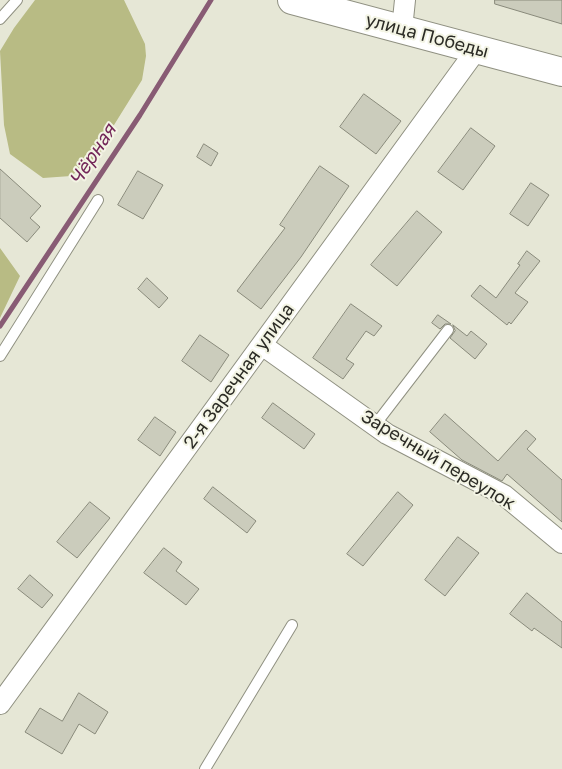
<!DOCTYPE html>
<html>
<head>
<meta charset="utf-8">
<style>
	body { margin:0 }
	canvas { display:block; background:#e6e7d6 }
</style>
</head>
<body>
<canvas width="562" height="769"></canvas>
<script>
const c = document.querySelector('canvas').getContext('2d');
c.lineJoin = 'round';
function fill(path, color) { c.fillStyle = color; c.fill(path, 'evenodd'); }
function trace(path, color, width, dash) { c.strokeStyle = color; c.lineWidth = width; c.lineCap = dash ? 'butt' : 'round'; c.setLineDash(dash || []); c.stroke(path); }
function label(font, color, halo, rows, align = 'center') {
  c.font = font + ' "Golos Text",sans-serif'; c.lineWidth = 4; c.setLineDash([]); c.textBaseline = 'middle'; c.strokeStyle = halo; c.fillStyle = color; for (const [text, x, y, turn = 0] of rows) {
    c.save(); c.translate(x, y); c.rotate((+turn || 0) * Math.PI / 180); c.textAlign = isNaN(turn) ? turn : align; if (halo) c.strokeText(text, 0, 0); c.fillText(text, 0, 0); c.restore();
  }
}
fill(new Path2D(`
	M35 0H124L145 44 146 56 142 80 114 125 100 154 71 176 43 178 10 154 4 125 0 51 14 28Z
	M0 248 20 276 0 318Z`), '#b8bb84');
trace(new Path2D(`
	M0 326 140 115 211 0`), '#885b74', 5);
const building = new Path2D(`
	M495 0H562V24L495 4Z
	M364 94 401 121 376 154 340 127Z
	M471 128 495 146 463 190 438 172Z
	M204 144 218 153 211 166 197 157Z
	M320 166 349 186 301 257 261 309 237 291 285 228 280 225Z
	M0 169 41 206 30 218 40 227 27 242 0 218Z
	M138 171 163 185 143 219 118 205Z
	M531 183 549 195 528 226 510 214Z
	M417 211 442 232 397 286 371 265Z
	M527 251 540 261 515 293 528 302 511 324 509 322 507 325 471 296 480 285 496 298 520 265 518 264Z
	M147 278 168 298 159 308 138 289Z
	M351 304 382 326 374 336 366 331 346 359 354 364 343 379 313 358Z
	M438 315 451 324H445L440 329 432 323Z
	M453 325 467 336 471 331 487 344 475 359 450 338 455 331Z
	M200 335 229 355 211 382 182 361Z
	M273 403 315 434 304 449 262 418Z
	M445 414 498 461 526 430 536 439 527 449 562 480V522L507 474 502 481 462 460 430 432Z
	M155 417 176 432 160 456 138 440Z
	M213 487 256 521 247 533 204 499Z
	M398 492 413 505 363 566 347 554Z
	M90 502 110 518 77 558 57 542Z
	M458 537 479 553 445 596 425 580Z
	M164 548 182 562 176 571 199 589 186 605 144 573Z
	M30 575 53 595 42 608 18 589Z
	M527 593 562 622V648L534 628 532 631 510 614Z
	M79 693 108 712 95 734 79 724 62 754 25 732 40 708 62 721Z`);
fill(building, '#cbccbc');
trace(building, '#898a7b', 1);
const lane = new Path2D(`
	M0 19 17 0
	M0 356 98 200
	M375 425 448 330
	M205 769 292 625`);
const street = new Path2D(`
	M402 29 405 0
	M262 345 387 434 504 495 562 543
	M0 704 477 49`);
const secondary = new Path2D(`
	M292 0 562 72`);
trace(lane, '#909182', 12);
trace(street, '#909182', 22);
trace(secondary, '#909182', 30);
trace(lane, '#fff', 10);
trace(street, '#fff', 20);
trace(secondary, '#fff', 28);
label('18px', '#2b2b25', '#f3f4e4', [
	["улица Победы",427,36,15],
	["2-я Заречная улица",239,376,-54],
	["Заречный переулок",438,460,31]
]);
label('italic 19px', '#732659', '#f3f4e4', [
	["Чёрная",93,155,-57]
]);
</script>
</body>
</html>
